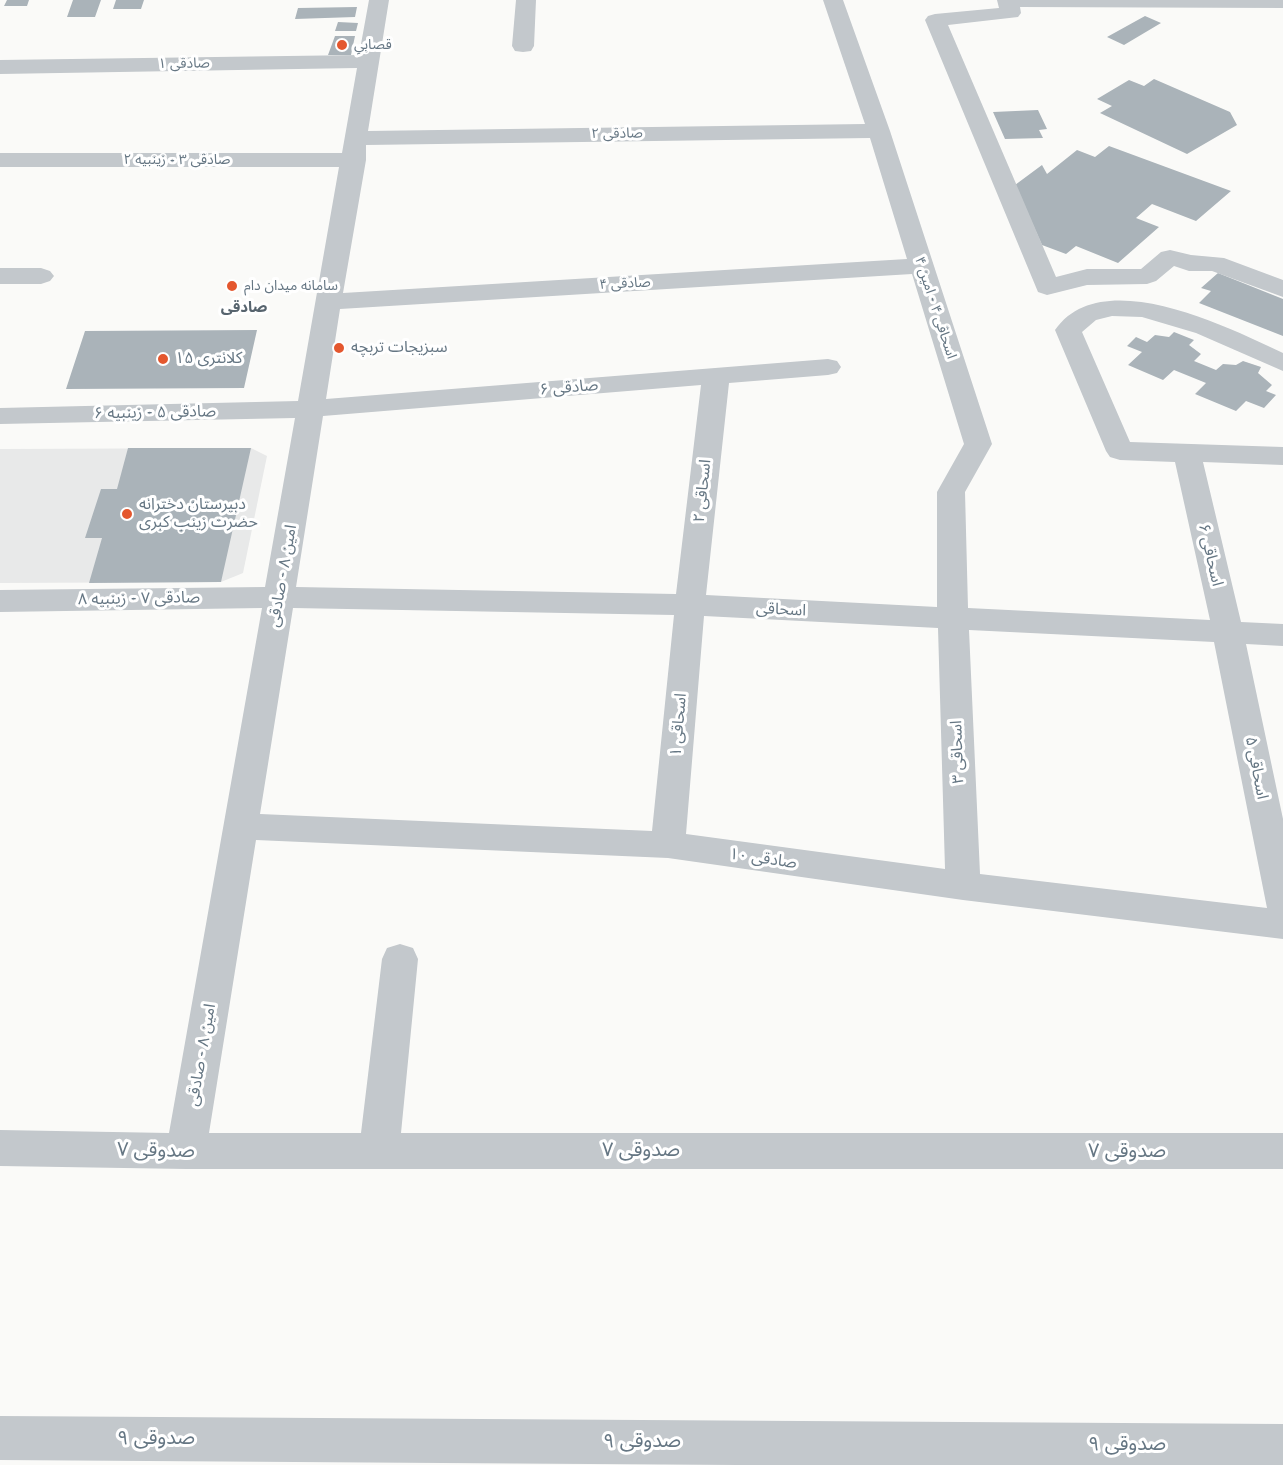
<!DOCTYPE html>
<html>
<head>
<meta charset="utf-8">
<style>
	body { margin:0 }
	canvas { display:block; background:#fafaf8 }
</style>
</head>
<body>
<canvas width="1283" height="1465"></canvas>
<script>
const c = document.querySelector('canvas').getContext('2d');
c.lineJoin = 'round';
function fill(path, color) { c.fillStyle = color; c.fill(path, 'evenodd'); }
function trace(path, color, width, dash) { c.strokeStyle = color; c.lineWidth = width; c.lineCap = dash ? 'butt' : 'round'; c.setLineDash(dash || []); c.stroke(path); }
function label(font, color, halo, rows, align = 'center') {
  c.font = font + ' "Varela Round","Noto Sans Arabic",sans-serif'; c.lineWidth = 6; c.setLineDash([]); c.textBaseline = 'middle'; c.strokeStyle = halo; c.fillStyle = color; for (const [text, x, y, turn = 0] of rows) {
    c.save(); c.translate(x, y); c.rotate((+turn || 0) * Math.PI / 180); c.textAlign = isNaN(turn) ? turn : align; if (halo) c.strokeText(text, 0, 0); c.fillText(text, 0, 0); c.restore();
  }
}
fill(new Path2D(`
	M251 448 267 456 243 573 221 582 0 583V449Z`), '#e8e9e9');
fill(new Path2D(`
	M7 0H29L27 6H4Z
	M73 0H101L95 17H67Z
	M116 0H144L141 9H113Z
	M357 7 355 17 295 19 298 8Z
	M1145 16 1161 23 1124 45 1107 37Z
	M338 22 358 23 356 31H335Z
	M335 36H355L351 55H328Z
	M1154 79 1230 112 1237 125 1187 154 1100 113 1112 106 1097 99 1129 80 1144 86Z
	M1038 110 1047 129 1039 130 1043 138 1005 139 993 112Z
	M1109 146 1231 191 1196 221 1152 204 1136 218 1159 227 1118 263 1076 246 1066 254 1042 245 1015 185 1042 165 1047 174 1077 150 1095 157Z
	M1218 273 1283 299V336L1199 303 1211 291 1201 288Z
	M257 330 244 388 66 389 85 331Z
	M1174 332 1194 340 1189 345 1201 354 1194 361 1216 370 1223 364 1236 365 1243 361 1261 367 1258 373 1272 385 1266 391 1276 395 1264 408 1246 401 1236 411 1195 394 1206 383 1174 370 1163 380 1128 365 1142 352 1127 346 1136 337 1147 342 1155 335 1169 337Z
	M128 448H251L221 582 89 583 102 538H85L101 489H117Z`), '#aab3b9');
fill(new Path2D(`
	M369 0H389L368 131 865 124 823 0H843L890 131 992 444 965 492 968 608 1210 620 1175 462 1120 460 1110 457 1106 451 1055 330C1101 263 1228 327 1283 353V371L1196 333 1142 317 1112 316 1096 320 1082 332 1130 442 1283 447V465L1203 462 1241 622 1283 624V646L1246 644 1283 819V939L963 900 668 858 256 840 209 1133H361L382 959 387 948 400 944 413 948 418 959 401 1133H1283V1169H186L0 1166V1130L169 1133 262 608 0 612V590L265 587 295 418 0 424V408L298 401 339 167H0V153H342L357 68 0 74V60L359 55ZM870 138 907 259 343 293 366 160V145ZM912 274 964 444 937 492V607L706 595 729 383 828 375 837 373 841 367 837 361 828 359 326 399 340 309ZM701 385 676 594 296 587 323 416ZM293 608 674 615 652 831 260 814ZM704 616 938 628 945 869 686 834ZM969 630 1214 642 1267 908 980 874Z
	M516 0H536L534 46 531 51 523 52 515 51 512 46Z
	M997 0H1283V8L1020 7 1021 13 1018 17 948 25 1056 277 1087 269H1141L1161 252 1170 250 1191 255 1224 258 1283 280V297L1212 271H1189L1174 266 1156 281 1147 284 1087 285 1047 295 1038 292 925 20 928 16 935 14 999 8Z
	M0 268H41L50 271 54 276 50 281 41 284H0Z
	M0 1416 1283 1424V1465H737L0 1460Z`), '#c3c8cc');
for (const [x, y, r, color] of [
	[342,45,6,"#e4572e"],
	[232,286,6,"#e4572e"],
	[339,348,6,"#e4572e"],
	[163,359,6,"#e4572e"],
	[127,514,6,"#e4572e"]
]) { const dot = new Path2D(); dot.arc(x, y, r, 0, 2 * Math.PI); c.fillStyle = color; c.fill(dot); trace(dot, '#fff', 2); }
label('14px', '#657683', '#fff', [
	["قصابیِ",354,45],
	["سامانه میدان دام",244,286]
], 'left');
label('14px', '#657683', '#fff', [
	["صادقی ۱",184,64,-1],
	["صادقی ۲",617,134,-1],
	["صادقی ۳ - زینبیه ۲",177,160],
	["صادقی ۴",625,284,-3],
	["اسحاقی ۴ - امین ۴",935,308,72]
]);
label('bold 15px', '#57646e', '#fff', [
	["صادقی",244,308]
]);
label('16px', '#657683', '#fff', [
	["سبزیجات تربچه",351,348],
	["کلانتری ۱۵",175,359],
	["دبیرستان دخترانه",139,505],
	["حضرت زینب کبری",139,523]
], 'left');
label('16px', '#657683', '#fff', [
	["صادقی ۶",569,388,-5],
	["صادقی ۵ - زینبیه ۶",155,413,-1],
	["اسحاقی ۲",703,491,-84],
	["اسحاقی ۶",1210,555,77],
	["امین ۸ - صادقی",283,576,-80],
	["صادقی ۷ - زینبیه ۸",139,599,-1],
	["اسحاقی",781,610,3],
	["اسحاقی ۱",679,725,-85],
	["اسحاقی ۳",958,752,-92],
	["اسحاقی ۵",1256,768,79],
	["صادقی ۱۰",763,859,8],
	["امین ۸ - صادقی",202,1055,-80]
]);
label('20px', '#657683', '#fff', [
	["صدوقی ۷",156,1151,1],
	["صدوقی ۷",641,1151],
	["صدوقی ۷",1127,1152],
	["صدوقی ۹",156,1439],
	["صدوقی ۹",642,1442],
	["صدوقی ۹",1127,1445]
]);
</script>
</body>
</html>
